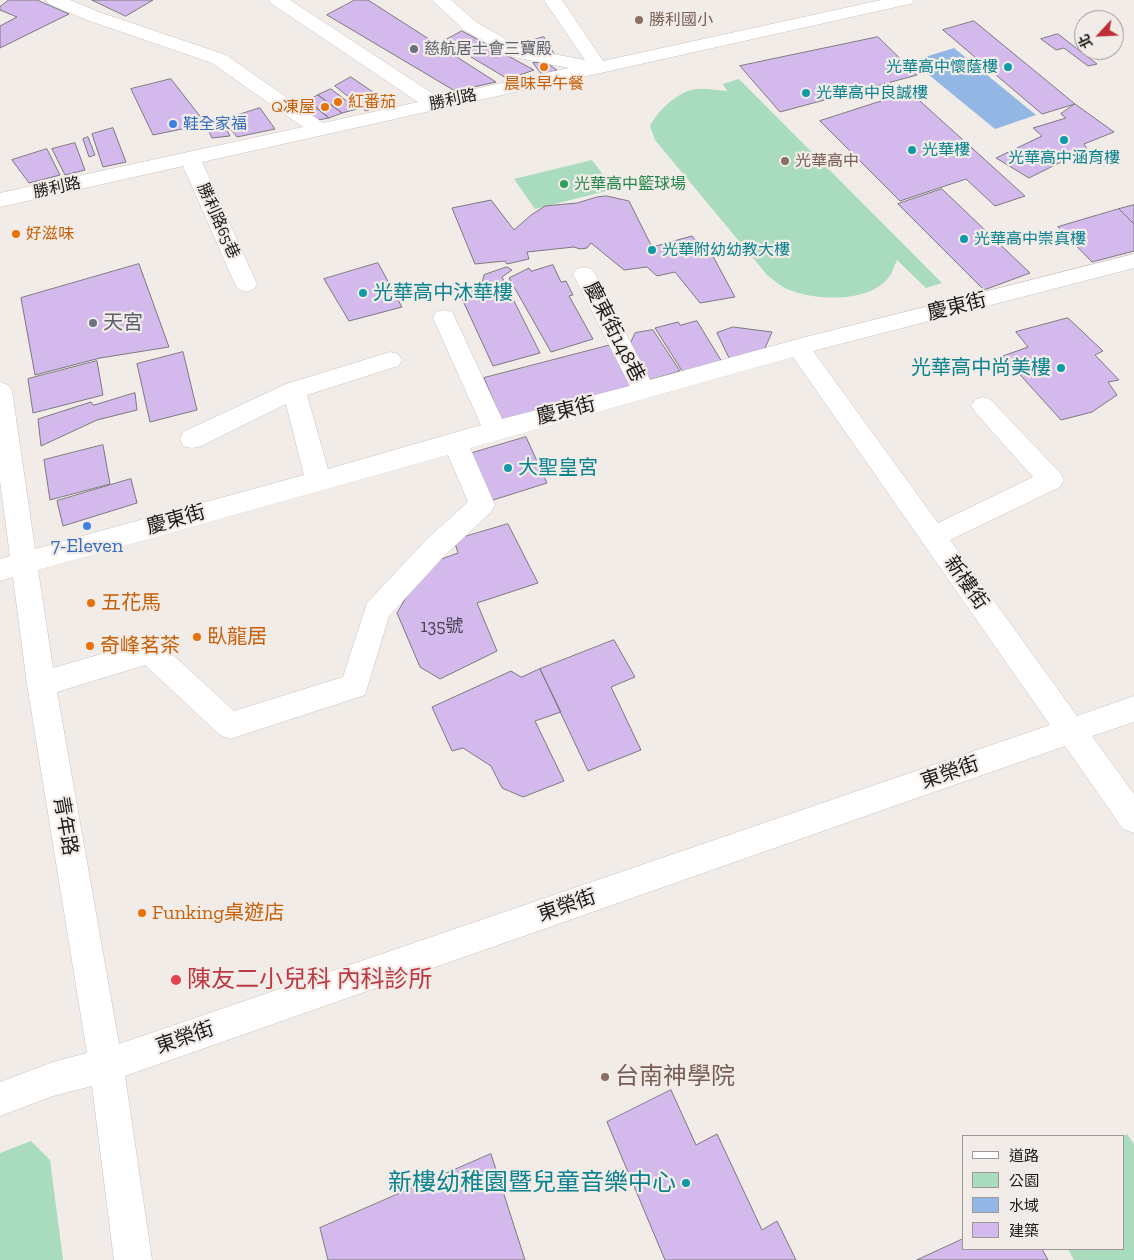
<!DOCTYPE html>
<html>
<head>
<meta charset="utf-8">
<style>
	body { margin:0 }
	#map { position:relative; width:1134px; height:1260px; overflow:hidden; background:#f2ece8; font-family:"Zilla Slab","Noto Sans TC",serif }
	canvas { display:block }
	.legend { position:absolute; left:962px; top:1135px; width:162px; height:115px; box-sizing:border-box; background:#f2ece8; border:1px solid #9d9895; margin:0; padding:6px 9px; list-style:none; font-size:15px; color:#1d1b19 }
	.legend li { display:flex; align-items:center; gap:10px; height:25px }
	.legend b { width:25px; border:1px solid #9d9895 }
	.north { position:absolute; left:1074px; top:10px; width:50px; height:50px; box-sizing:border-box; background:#f2ece8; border:1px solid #9d9895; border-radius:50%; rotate:245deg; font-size:14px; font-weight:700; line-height:20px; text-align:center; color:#1d1b19 }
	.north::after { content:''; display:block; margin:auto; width:18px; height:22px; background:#bd2d35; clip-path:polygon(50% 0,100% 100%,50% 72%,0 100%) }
</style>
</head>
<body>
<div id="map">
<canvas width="1134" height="1260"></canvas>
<ul class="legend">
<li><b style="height:6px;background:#fff"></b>道路</li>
<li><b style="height:14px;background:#a9dbbe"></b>公園</li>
<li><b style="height:14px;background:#92b7e4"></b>水域</li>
<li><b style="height:14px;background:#d3b9ec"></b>建築</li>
</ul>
<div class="north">北</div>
</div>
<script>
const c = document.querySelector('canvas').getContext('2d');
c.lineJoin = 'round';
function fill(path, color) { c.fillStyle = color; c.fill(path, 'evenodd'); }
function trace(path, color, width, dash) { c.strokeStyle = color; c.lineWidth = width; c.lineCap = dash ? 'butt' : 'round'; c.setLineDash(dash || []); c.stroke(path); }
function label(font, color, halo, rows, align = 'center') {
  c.font = font + ' "Zilla Slab","Noto Sans TC",serif'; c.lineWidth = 4.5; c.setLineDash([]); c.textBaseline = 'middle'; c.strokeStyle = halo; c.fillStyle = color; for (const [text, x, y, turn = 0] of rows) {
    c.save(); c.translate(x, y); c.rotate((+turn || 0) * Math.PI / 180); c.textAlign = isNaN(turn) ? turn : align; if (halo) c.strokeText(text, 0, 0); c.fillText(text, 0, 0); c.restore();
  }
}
fill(new Path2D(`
	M739 79 942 283 926 288 897 260C895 264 893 270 891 274 873 304 815 301 787 289 780 286 774 280 768 276L655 140 650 126C658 111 674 95 691 90 702 87 716 90 727 91L723 84Z
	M592 160 614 189 535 209 514 179Z
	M1127 1134 1134 1144V1260H1074L1068 1249H1123V1136Z
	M31 1141 50 1160 63 1260H0V1153Z`), '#a9dbbe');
fill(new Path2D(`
	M954 48 1036 115 995 129 912 61Z`), '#92b7e4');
const building = new Path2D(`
	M9 0H37L69 14 0 48V26L17 17 0 10V7Z
	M92 0H153L126 16Z
	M355 0H368L496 82 455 91 327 15Z
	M974 21 1075 104 1042 114 943 30Z
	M462 31 534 70 508 79 444 41Z
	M1058 34 1097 64 1088 66 1064 48 1056 50 1041 39Z
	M544 37 556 57 511 46Z
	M878 37 917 75 780 112 740 66Z
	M545 62 557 70 542 75 533 63Z
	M351 77 389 103 366 111 335 86Z
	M171 79 206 124 153 135 131 89Z
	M331 89 357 109 342 113 318 95Z
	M910 92 1025 196 995 206 966 179 900 201 820 121Z
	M318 95 342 113 329 118 308 101Z
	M308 101 329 118 313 121 298 107Z
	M1075 104 1114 132 1084 144 1087 149 1029 178 996 158 1042 136 1033 128 1066 118 1061 114Z
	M260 108 275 129 237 137 223 120Z
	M220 117 230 136 212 138 205 123Z
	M113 128 126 162 103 167 92 134Z
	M88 137 95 155 89 157 83 139Z
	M75 143 85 170 65 175 52 149Z
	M47 149 60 175 29 183 12 160Z
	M942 189 1030 273 984 290 898 204Z
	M607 196 629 201 652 247 692 236 704 251 709 249 735 297 700 303 675 272 657 276 647 267 624 270 591 243 587 248 580 249 574 247 527 252 529 259 507 264 505 261 475 264 452 208 491 200 514 230 531 215 545 206 577 203 597 197Z
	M1134 205V224L1119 209Z
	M1119 209 1134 224V251L1092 262 1058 227Z
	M378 263 402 307 349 321 324 279Z
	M139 264 169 347 100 358 35 375 21 298Z
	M553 265 561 282 566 281 573 295 569 296 593 339 551 352 509 278 529 268 531 271Z
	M507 267 512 270 502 277 540 353 493 366 458 290 482 283 484 275Z
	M1068 318 1103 351 1095 355 1119 380 1108 382 1117 395 1092 412 1061 420 1003 356 1028 347 1016 332Z
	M697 321 722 362 684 374 655 328 678 322 680 325Z
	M733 327 772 332 765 348 730 360 717 333Z
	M653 330 680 371 650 380 629 346 635 333Z
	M611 345 634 389 503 423 484 378Z
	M183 352 197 410 150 422 137 364Z
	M97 361 103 395 33 413 28 379Z
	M135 393 137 410 97 420 41 446 38 419 91 402 93 405Z
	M526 437 547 483 490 501 469 454Z
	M103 445 110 484 50 500 44 460Z
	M131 479 137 503 63 526 57 501Z
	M508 524 538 583 477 603 497 651 440 679 420 667 397 613 425 565 458 553 454 540Z
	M614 640 635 677 611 687 641 750 588 771 540 669Z
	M540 669 561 712 535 721 564 781 523 797 502 788 491 766 463 748 452 751 432 707 511 671 521 677Z
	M671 1090 696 1145 717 1134 762 1230 777 1221 796 1260H665L607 1122Z
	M491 1154 525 1260H328L320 1228Z
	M963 1239V1249H1042L1048 1260H917Z`);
fill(building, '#d3b9ec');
trace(building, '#7c797f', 1);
const minor = new Path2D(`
	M46 0H70L99 12 226 55 323 123 418 102 272 4 269 0H290L438 97 569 68 509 56 464 30 432 0H451L476 22 521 48 585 60 544 0H562L603 61 881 0H914L911 4 905 5 202 162 257 284 254 289 246 292 238 289 235 284 183 166 0 207V193L303 127 212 63 87 20 49 4Z
	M1134 254V268L813 351 938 523 1033 477 975 412 971 406 975 400 983 397 991 400 1060 473 1064 480 1060 487 950 540 1077 716 1134 696V722L1092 736 1134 794V833L1123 829 1065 746 125 1076 152 1260H114L92 1086 53 1096 0 1116V1082L53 1062 87 1053 27 684 13 577 0 581V559L10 556 0 481V382L8 385 12 391 35 549 304 475 286 404 201 446 192 448 183 446 180 439 183 432 286 384 390 352 398 354 402 360 398 366 307 395 328 469 481 425 433 318 436 312 444 310 452 312 455 318 502 419 630 386 573 274 576 269 584 267 592 269 595 274 650 380 798 339ZM793 357 1050 725 119 1044 57 692 145 665 220 735 230 739 365 695 389 616 445 555 491 512 495 505 470 448ZM448 455 468 502 427 539 367 603 343 677 234 711 160 643 150 640 53 668 38 570Z`);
trace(minor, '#c8c2be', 1);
fill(minor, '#fff');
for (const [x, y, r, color] of [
	[639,20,5,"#8d6e63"],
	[414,49,5,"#6b7280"],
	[544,67,5,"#e8710a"],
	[1008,67,5,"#0f9aa8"],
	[806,93,5,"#0f9aa8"],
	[338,102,5,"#e8710a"],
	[325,107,5,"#e8710a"],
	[173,124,5,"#3f7fe0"],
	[1064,140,5,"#0f9aa8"],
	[912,150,5,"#0f9aa8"],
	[785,161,5,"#8d6e63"],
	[564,184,5,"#2e9e5b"],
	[16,234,5,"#e8710a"],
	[964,239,5,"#0f9aa8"],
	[652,250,5,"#0f9aa8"],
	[363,293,5,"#0f9aa8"],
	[93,323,5,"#6b7280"],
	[1061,368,5,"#0f9aa8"],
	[508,468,5,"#0f9aa8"],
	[87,526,5,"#3f7fe0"],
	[91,603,5,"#e8710a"],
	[197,637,5,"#e8710a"],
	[90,646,5,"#e8710a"],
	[142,913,5,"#e8710a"],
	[176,980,6,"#e0444e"],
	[605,1077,5,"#8d6e63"],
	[686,1183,5,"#0f9aa8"]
]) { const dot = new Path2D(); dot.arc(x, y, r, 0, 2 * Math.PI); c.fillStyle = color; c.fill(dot); trace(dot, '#f2ece8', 2); }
label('16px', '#785e54', '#f2ece8', [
	["勝利國小",649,20],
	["光華高中",795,161]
], 'left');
label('16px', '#5b616d', '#f2ece8', [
	["慈航居士會三寶殿",424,49]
], 'left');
label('16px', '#0d838f', '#f2ece8', [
	["光華高中懷蔭樓",998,67,"right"],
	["光華高中良誠樓",816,93],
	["光華樓",922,150],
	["光華高中涵育樓",1064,158,"center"],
	["光華高中崇真樓",974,239],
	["光華附幼幼教大樓",662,250]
], 'left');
label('16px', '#c56008', '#f2ece8', [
	["晨味早午餐",544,84,"center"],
	["紅番茄",348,102],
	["Q凍屋",315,107,"right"],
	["好滋味",26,234]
], 'left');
label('16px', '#1d1b19', '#f2ece8', [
	["勝利路",453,100,-12],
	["勝利路",57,188,-12],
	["勝利路65巷",218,221,66]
]);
label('16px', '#366cbe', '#f2ece8', [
	["鞋全家福",183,124]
], 'left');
label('16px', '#27864d', '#f2ece8', [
	["光華高中籃球場",574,184]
], 'left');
label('18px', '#4a424e', null, [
	["135號",442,627]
]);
label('20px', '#0d838f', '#f2ece8', [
	["光華高中沐華樓",373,293],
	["光華高中尚美樓",1051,368,"right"],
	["大聖皇宮",518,468]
], 'left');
label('20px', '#1d1b19', '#f2ece8', [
	["慶東街",957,307,-14],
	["慶東街148巷",614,332,63],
	["慶東街",566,411,-14],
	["慶東街",176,520,-16],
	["新樓街",966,583,55],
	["東榮街",950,773,-19],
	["青年路",65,826,80],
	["東榮街",567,906,-19],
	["東榮街",185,1038,-19]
]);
label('20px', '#5b616d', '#f2ece8', [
	["天宮",103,323]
], 'left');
label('20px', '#366cbe', '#f2ece8', [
	["7-Eleven",87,546]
]);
label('20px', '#c56008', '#f2ece8', [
	["五花馬",101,603],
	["臥龍居",207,637],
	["奇峰茗茶",100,646],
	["Funking桌遊店",152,913]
], 'left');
label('24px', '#be3a42', '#f2ece8', [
	["陳友二小兒科 內科診所",187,980]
], 'left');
label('24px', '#785e54', '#f2ece8', [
	["台南神學院",615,1077]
], 'left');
label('24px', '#0d838f', '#f2ece8', [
	["新樓幼稚園暨兒童音樂中心",676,1183]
], 'right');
</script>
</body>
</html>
